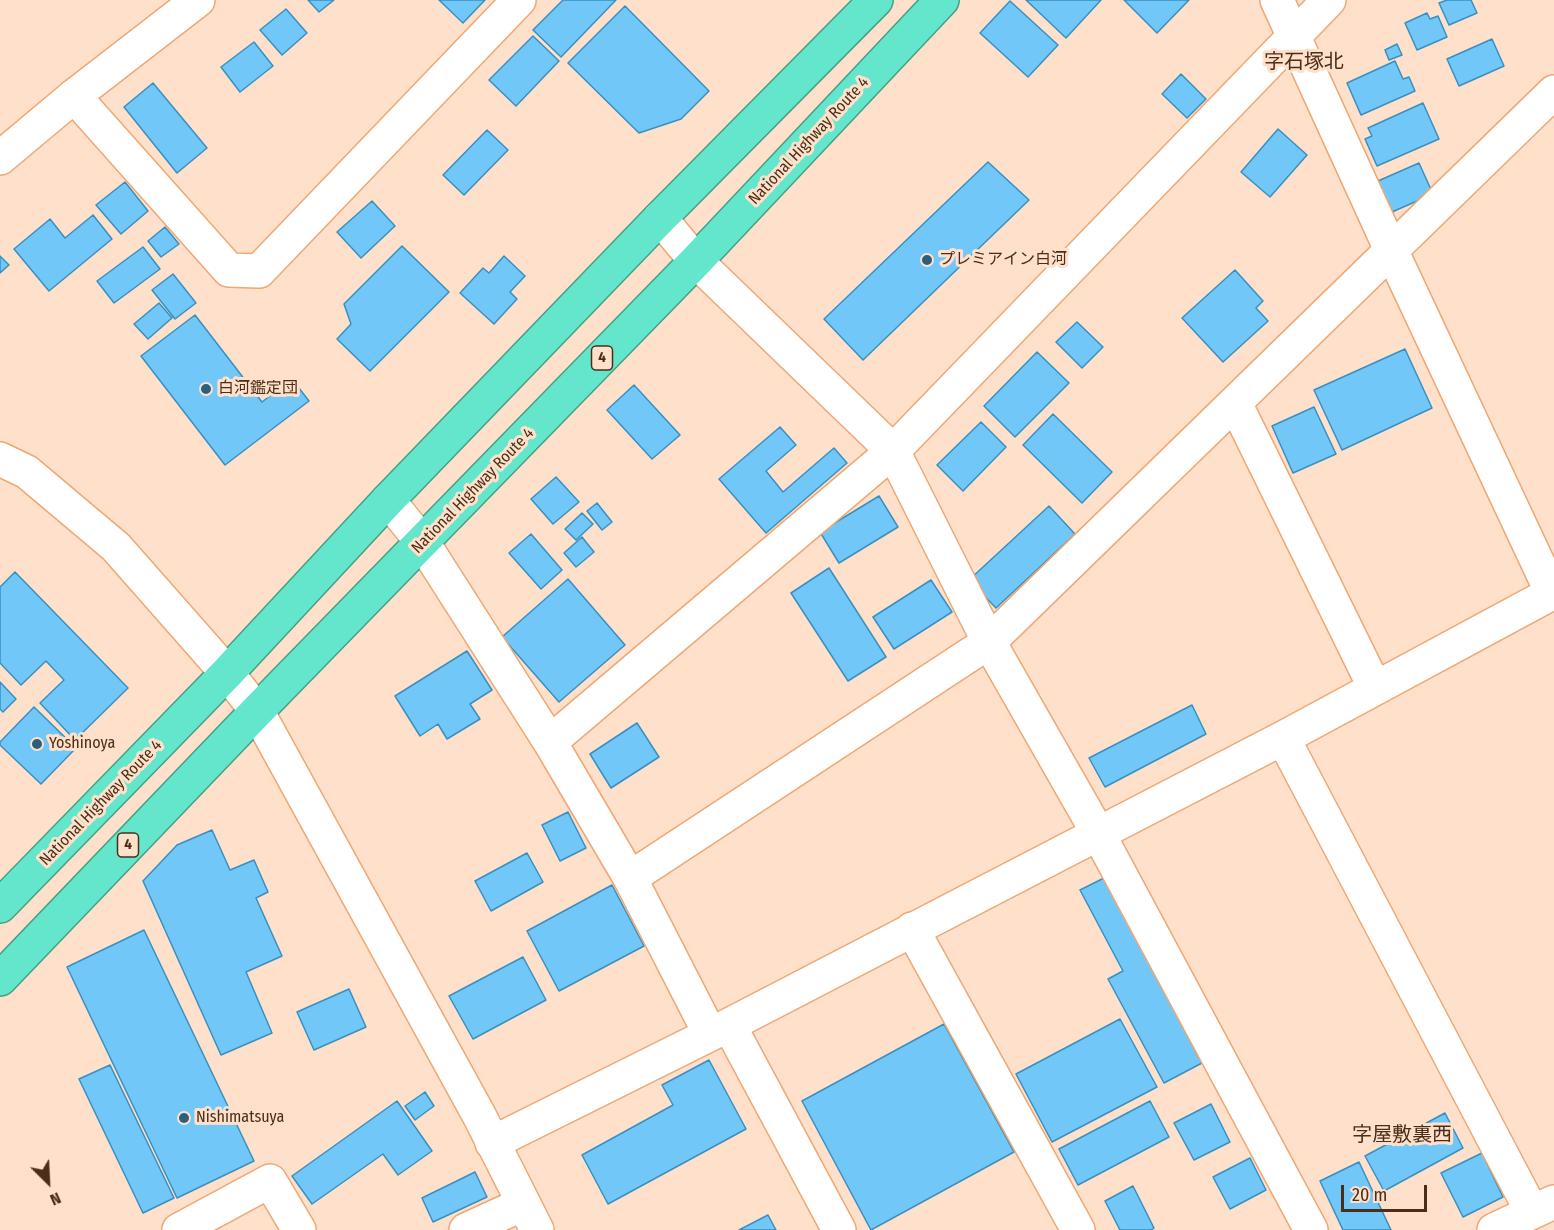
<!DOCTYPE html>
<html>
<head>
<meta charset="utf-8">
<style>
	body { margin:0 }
	#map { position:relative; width:1554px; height:1230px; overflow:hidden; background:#fee0cb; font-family:"Fira Sans Condensed",sans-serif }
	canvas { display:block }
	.north { position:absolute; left:18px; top:1152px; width:60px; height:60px; -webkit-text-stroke:4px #fee0cb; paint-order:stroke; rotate:156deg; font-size:16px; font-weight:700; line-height:24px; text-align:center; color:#4b2e18 }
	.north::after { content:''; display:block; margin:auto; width:21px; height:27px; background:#4b2e18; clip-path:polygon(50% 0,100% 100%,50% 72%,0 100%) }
	.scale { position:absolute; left:1341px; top:1185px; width:86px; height:27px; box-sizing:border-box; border:3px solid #4b2e18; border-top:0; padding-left:8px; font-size:18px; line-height:21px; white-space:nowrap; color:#4b2e18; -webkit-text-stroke:4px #fee0cb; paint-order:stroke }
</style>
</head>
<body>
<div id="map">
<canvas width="1554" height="1230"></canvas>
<div class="north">N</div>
<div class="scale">20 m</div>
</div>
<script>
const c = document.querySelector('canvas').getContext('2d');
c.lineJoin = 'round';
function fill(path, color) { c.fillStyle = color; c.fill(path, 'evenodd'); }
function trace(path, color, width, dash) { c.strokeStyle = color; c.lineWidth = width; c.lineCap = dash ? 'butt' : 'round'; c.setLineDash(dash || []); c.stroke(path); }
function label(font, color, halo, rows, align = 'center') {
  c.font = font + ' "Fira Sans Condensed","Noto Sans JP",sans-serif'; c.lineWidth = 6; c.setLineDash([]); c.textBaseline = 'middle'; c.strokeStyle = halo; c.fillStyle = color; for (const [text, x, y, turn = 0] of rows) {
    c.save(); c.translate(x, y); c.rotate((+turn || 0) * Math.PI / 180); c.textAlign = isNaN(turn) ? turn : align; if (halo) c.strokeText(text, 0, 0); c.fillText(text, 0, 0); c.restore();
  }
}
const building = new Path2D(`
	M308 0H334L319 12Z
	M439 0H485L463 23Z
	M563 0H616L561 57 533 30Z
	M1026 0H1101L1066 38Z
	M1124 0H1189L1157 33Z
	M1447 0H1471L1477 13 1449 25 1439 3Z
	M1010 1 1058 45 1028 77 980 33Z
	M625 6 709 91 681 119 639 133 568 63Z
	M286 9 307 33 282 55 260 30Z
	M1427 13 1430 19 1438 16 1447 37 1417 50 1405 23Z
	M533 36 559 61 516 106 489 80Z
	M1492 39 1504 66 1459 86 1447 59Z
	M254 42 273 66 240 92 221 67Z
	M1397 44 1402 55 1389 60 1385 50Z
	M1395 61 1403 79 1409 77 1415 91 1361 115 1347 83Z
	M1181 74 1206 99 1187 118 1162 94Z
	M153 83 207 148 177 173 124 107Z
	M1423 103 1439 139 1377 166 1365 139 1372 136 1368 128Z
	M1278 129 1307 155 1270 197 1241 172Z
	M487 130 508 150 464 195 443 175Z
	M988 162 1029 200 863 360 824 319Z
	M1419 163 1433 194 1392 212 1378 181Z
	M125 182 148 211 121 234 96 205Z
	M372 201 395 226 361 258 337 232Z
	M93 215 112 239 49 291 14 249 50 219 65 238Z
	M165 227 179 244 161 257 148 241Z
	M402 246 449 292 370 371 337 339 351 324 344 304Z
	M143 247 160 269 114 303 97 281Z
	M0 256 9 265 0 273Z
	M504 256 525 276 510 292 517 299 494 324 460 293 483 268 489 273Z
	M1235 270 1263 301 1256 308 1268 321 1223 362 1182 318Z
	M173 274 196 303 175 319 152 290Z
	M159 303 172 318 148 339 134 324Z
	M195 315 262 402 292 379 309 401 225 465 141 356Z
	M1077 322 1103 347 1082 368 1056 342Z
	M1405 349 1432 408 1342 450 1314 390Z
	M1037 352 1069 383 1015 437 984 406Z
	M634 385 680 435 652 459 607 410Z
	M1314 407 1336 454 1293 473 1272 426Z
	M1053 414 1112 472 1082 503 1023 445Z
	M981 422 1006 447 963 491 937 465Z
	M780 427 796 445 766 471 783 492 834 448 847 463 766 533 719 479Z
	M556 477 579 502 553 524 531 499Z
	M879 496 898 527 839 563 820 532Z
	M597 503 612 522 602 530 587 511Z
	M1049 506 1075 534 996 608 969 580Z
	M582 513 593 524 576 540 565 529Z
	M531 534 562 570 541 589 509 553Z
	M582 537 594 552 576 567 564 553Z
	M829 568 886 657 848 681 791 593Z
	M15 572 128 688 75 740 40 703 64 680 46 661 21 685 0 663V587Z
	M568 579 625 645 559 702 502 637Z
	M931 580 952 612 894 649 873 617Z
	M467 651 492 690 470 704 480 719 447 739 438 724 420 736 395 696Z
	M0 682 16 699 3 712 0 709Z
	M1192 705 1206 734 1105 787 1089 758Z
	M34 707 76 748 41 784 0 745V742Z
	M637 723 659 757 611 788 590 754Z
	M568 812 586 848 560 861 542 825Z
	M212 830 230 870 254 860 268 892 256 898 282 956 246 972 272 1033 221 1055 143 881 177 845Z
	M527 853 543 882 491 911 475 881Z
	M1104 878 1202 1063 1164 1083 1108 979 1123 971 1080 890Z
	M612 885 644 946 559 991 527 931Z
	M144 930 254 1161 177 1198 67 967Z
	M523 957 546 1000 473 1039 449 996Z
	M349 989 366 1027 314 1050 297 1012Z
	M1120 1019 1157 1087 1052 1142 1016 1074Z
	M944 1024 1014 1152 871 1230 802 1101Z
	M709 1060 746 1129 608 1204 582 1155 673 1105 662 1085Z
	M110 1065 174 1198 143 1213 79 1079Z
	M425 1092 434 1106 415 1120 405 1106Z
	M397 1101 432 1151 398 1175 383 1154 312 1204 292 1176Z
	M1150 1101 1169 1137 1078 1185 1059 1149Z
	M1211 1104 1230 1142 1194 1160 1174 1123Z
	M1445 1113 1463 1148 1384 1191 1365 1156Z
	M1482 1153 1503 1197 1463 1217 1441 1173Z
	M1250 1158 1266 1190 1230 1209 1213 1177Z
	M1359 1162 1391 1230H1343L1320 1181Z
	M475 1172 487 1197 433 1222 422 1198Z
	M1133 1186 1154 1228 1151 1230H1120L1105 1201Z
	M768 1215 776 1230H739Z`);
fill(building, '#72c7f9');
trace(building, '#3890c0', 1.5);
const minor = new Path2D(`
	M1277 0 1392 252 1552 593
	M74 96 229 270 259 271 519 0
	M660 218 696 261 893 451 989 642 1098 833 1311 1230
	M1235 403 1375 688
	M388 500 423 543 550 742 630 878 710 1034
	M1283 738 1532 1212
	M550 742 893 451 1329 0
	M630 878 989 642 1554 92
	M912 929 1078 1230
	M729 1025 839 1230
	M492 1143 729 1025 1283 738 1554 592
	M179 1230 270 1181 299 1230
	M466 1230 523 1204
	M1494 1230 1554 1202`);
const tertiary = new Path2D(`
	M0 158 74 96 198 0
	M0 459 27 472 116 547 227 673 257 711 480 1117 537 1230`);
const trunk = new Path2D(`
	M0 906 227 673 388 500 660 218 876 0
	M0 979 257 711 696 261 942 0`);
trace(minor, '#efa773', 36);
trace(tertiary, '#efa773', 36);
trace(trunk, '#43a185', 36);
trace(minor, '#fff', 33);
trace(tertiary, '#fff', 33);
trace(trunk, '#64e6cc', 33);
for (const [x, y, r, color] of [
	[927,260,6,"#2c5f7c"],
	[206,389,6,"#2c5f7c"],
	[37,744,6,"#2c5f7c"],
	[184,1118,6,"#2c5f7c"]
]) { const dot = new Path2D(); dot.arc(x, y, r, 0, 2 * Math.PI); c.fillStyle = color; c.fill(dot); trace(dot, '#fee0cb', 2); }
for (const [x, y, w] of [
	[602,358,21],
	[128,845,21]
]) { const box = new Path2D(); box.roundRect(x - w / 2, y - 12, w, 24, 4.5); c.fillStyle = '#fee0cb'; c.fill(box); trace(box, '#4b2e18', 1.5); }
label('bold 15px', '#4b2e18', null, [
	["4",602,358],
	["4",128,845]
]);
label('16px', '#4b2e18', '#fee0cb', [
	["National Highway Route 4",809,141,-47],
	["National Highway Route 4",473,491,-46],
	["National Highway Route 4",101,803,-46]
]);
label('16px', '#4b2e18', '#fee0cb', [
	["プレミアイン白河",939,260],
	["白河鑑定団",218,389],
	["Yoshinoya",49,744],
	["Nishimatsuya",196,1118]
], 'left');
label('20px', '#4b2e18', '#fee0cb', [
	["字石塚北",1304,62],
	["字屋敷裏西",1402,1135]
]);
</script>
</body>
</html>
